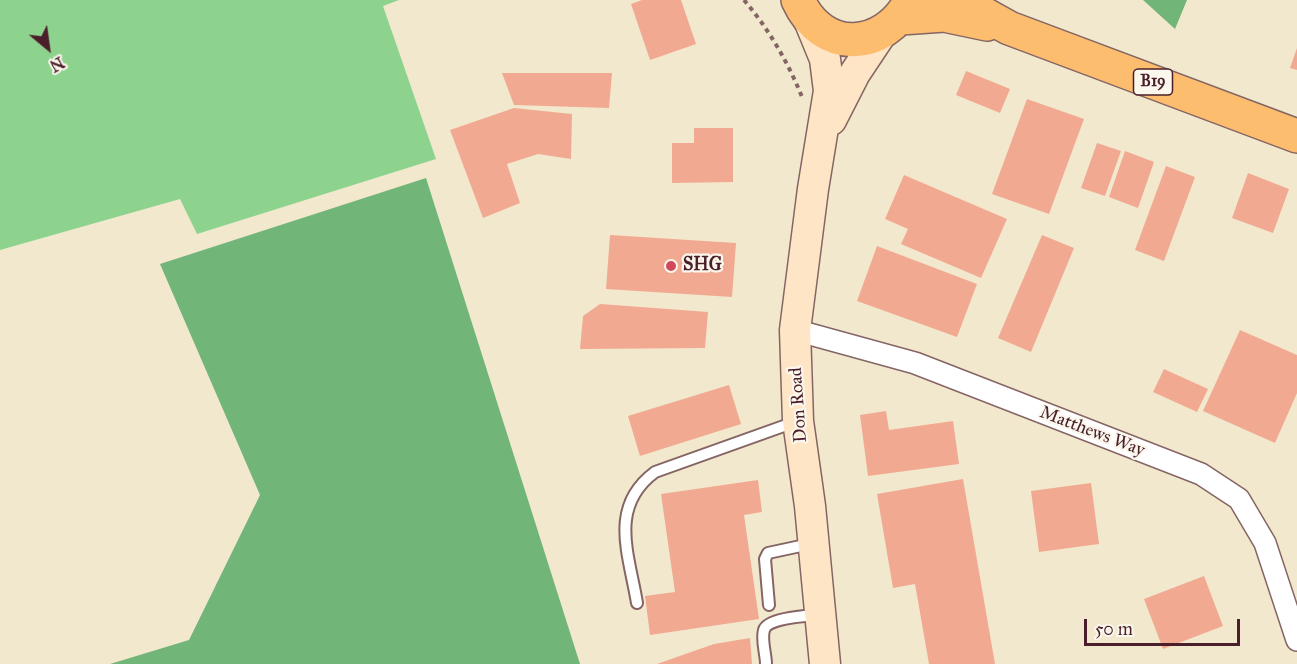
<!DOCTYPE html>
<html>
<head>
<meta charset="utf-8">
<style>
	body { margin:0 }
	#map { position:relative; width:1297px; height:664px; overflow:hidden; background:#f2e8ce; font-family:"IM FELL Great Primer",serif }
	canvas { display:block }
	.north { position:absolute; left:18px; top:18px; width:60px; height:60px; -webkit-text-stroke:4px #fbf7ec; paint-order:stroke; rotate:151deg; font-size:16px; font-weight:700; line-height:24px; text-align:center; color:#4a1f2b }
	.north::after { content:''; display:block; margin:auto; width:21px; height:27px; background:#4a1f2b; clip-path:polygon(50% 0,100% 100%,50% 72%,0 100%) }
	.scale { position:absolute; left:1084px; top:619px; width:156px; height:27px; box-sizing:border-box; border:3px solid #4a1f2b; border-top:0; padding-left:8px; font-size:18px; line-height:21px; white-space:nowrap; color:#4a1f2b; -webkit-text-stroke:4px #fbf7ec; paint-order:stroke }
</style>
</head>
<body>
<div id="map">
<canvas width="1297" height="664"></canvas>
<div class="north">N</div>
<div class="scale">50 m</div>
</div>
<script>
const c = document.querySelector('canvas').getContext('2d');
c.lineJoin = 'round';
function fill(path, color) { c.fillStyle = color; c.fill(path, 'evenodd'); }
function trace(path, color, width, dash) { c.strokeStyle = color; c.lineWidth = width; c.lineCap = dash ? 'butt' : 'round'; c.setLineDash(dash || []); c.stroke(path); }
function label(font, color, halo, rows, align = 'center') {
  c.font = font + ' "IM FELL Great Primer",serif'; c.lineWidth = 4.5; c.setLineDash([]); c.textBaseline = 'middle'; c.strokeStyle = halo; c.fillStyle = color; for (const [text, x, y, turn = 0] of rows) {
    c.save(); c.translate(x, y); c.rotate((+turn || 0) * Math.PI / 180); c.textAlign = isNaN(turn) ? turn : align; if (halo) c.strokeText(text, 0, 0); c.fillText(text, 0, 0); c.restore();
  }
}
fill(new Path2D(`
	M0 0H399L383 6 436 159 197 234 180 199 0 250Z`), '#8dd38e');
fill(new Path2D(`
	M1143 0H1187L1175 29Z
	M426 178 580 664H110L189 640 260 495 160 264Z`), '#72b579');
fill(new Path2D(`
	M642 0H681L696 44 650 60 631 4Z
	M1297 48V70L1290 68Z
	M966 71 1010 89 1000 113 956 95Z
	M502 73H612L609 108 514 105Z
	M1027 99 1084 119 1049 214 992 194Z
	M514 108 572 114 571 159 538 154 507 164 520 203 483 218 450 130Z
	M694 128H733V182L672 183V143H694Z
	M1097 143 1121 151 1105 196 1081 188Z
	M1125 151 1154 162 1138 208 1109 197Z
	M1166 166 1195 177 1164 261 1135 250Z
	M1248 173 1289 189 1273 233 1232 218Z
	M904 175 1007 219 981 278 901 244 908 229 885 219Z
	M610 235 736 243 732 297 606 289Z
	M1042 235 1074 248 1031 352 998 338Z
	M877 246 977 284 957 337 857 301Z
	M600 304 708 312 705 348 580 349 583 316Z
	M1240 330 1297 355V393L1275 443 1203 411Z
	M1164 369 1208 389 1197 412 1153 392Z
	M729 385 741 424 640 456 628 416Z
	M886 411 889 430 953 421 959 464 868 476 860 415Z
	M963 479 995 664H929L915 584 893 588 877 494Z
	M758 480 762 512 744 515 759 619 650 635 645 596 675 592 661 494Z
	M1091 483 1099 544 1039 552 1031 491Z
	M1204 576 1223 626 1163 649 1144 599Z
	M750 638 752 664H657L714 644Z`), '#f1aa91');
const service = new Path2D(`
	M637 603C629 554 608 507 655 472L795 422
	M769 605 765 559 768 553 810 544
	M766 664C766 654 761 640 764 630 767 618 806 616 817 615`);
const minor = new Path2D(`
	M795 330 915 363 1201 474 1239 499 1265 543 1297 640`);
const secondary = new Path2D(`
	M809 20 825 59 829 91 813 189 795 330 798 421 810 506 825 664
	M831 120 855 73 881 34`);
const primary = new Path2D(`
	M798 0C823 55 884 51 911 0
	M959 0 1009 28 1297 136
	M901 18 944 15 987 24`);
trace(service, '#856564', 14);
trace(minor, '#856564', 24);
trace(secondary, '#856564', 33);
trace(primary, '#856564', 36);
trace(new Path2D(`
	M744 0C768 28 788 62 802 97`), '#856564', 4, [4.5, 4.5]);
trace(service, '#fff', 10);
trace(minor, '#fff', 21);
trace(secondary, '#fee5c5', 30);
trace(primary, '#fcbd6f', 33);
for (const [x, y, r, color] of [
	[671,266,6,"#d1495b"]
]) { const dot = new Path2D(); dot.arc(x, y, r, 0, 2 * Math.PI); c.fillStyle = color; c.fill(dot); trace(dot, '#fbf7ec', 2); }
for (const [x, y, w] of [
	[1153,82,39]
]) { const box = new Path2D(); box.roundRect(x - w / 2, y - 13, w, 26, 4.5); c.fillStyle = '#fbf7ec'; c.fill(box); trace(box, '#4a1f2b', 1.5); }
label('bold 16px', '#4a1f2b', null, [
	["B19",1153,82]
]);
label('bold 18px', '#4a1f2b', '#fbf7ec', [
	["SHG",683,266]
], 'left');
label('18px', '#4a1f2b', '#fbf7ec', [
	["Don Road",799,405,-94],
	["Matthews Way",1092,432,21]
]);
</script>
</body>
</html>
